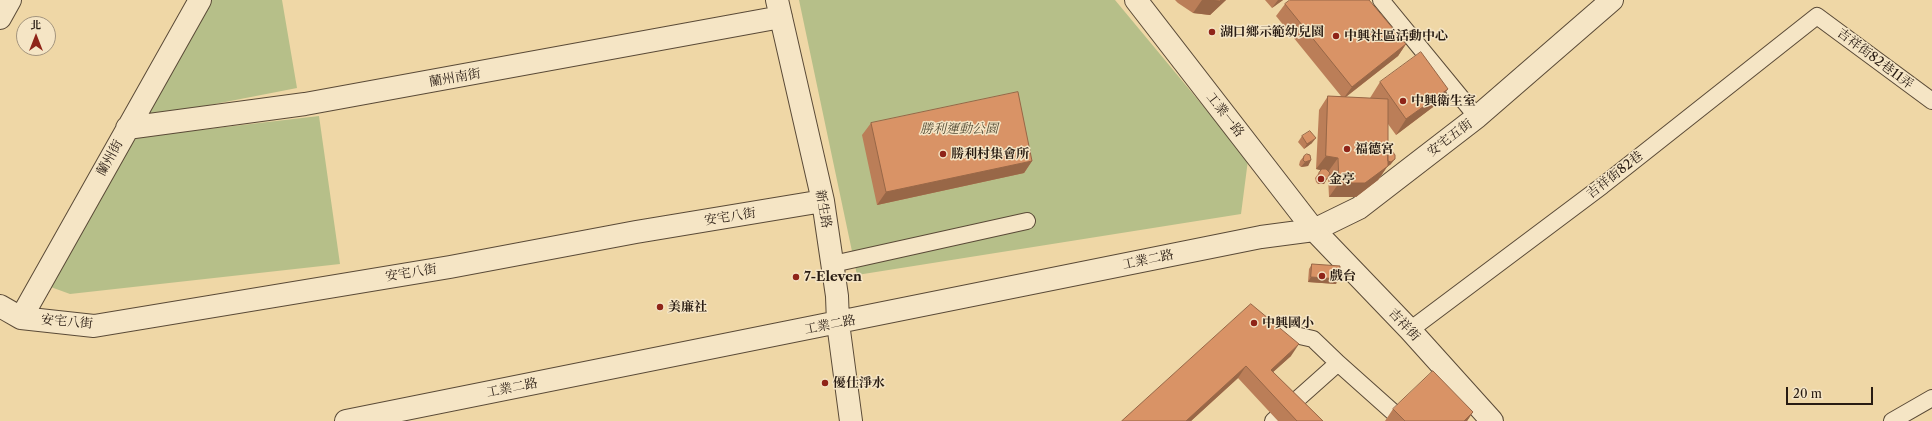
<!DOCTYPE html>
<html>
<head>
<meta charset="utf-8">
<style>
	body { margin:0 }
	#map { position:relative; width:1932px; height:421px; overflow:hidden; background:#efd7a6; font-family:"Libre Caslon Text","Noto Serif TC",serif }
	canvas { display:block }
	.north { position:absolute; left:16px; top:16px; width:40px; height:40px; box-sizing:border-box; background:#f5e5c5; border:1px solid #a3947d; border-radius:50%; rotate:0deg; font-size:11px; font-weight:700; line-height:16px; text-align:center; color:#281b12 }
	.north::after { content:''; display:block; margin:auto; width:14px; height:18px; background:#8f2418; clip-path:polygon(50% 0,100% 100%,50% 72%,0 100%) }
	.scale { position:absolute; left:1786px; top:387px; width:87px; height:18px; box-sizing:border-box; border:2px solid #281b12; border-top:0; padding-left:5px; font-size:12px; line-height:14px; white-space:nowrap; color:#281b12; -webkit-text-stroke:3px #f5e5c5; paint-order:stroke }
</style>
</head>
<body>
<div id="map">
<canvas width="1932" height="421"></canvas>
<div class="north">北</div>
<div class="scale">20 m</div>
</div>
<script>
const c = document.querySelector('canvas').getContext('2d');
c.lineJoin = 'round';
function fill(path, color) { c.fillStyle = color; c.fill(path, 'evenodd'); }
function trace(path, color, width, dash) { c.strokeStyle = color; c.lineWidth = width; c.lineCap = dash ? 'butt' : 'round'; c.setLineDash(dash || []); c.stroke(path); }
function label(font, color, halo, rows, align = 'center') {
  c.font = font + ' "Libre Caslon Text","Noto Serif TC",serif'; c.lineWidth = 3; c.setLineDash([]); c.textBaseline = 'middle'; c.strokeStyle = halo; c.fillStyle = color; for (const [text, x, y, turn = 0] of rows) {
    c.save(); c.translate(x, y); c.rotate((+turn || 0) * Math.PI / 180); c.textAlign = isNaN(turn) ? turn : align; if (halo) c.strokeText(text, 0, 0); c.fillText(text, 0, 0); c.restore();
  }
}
fill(new Path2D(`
	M211 0H282L297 88 143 118Z
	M799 0H1115L1248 160 1241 214 857 275Z
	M319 116 340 264 70 294 48 286 131 138Z`), '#b6bf89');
const lane = new Path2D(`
	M1381 0 1477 117
	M833 264 1027 221
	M1410 330 1602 186 1817 16 1932 101
	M1265 335 1282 332 1313 339 1338 363
	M1273 421 1338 363 1403 421
	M1892 421 1932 398`);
const street = new Path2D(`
	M777 0 823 201 837 296 838 323 851 421
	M1136 0 1314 230 1410 330 1492 421
	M0 18 10 0
	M127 128 305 104 781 17
	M0 306 21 318 94 326 450 267 636 232 823 201
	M21 318 200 0
	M346 421 1261 237 1314 230 1359 208 1477 117 1612 0`);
trace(lane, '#5a4a37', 18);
trace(street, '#5a4a37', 24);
trace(lane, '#f5e5c5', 16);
trace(street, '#f5e5c5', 22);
fill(new Path2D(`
	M1175 0H1226L1210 15 1193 13 1178 3Z
	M1265 0H1283L1272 8Z
	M1285 4 1406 44 1398 56 1346 97 1370 98 1380 82 1448 89 1437 104 1396 135 1388 124V151L1391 164 1387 167 1378 180 1356 197H1329L1328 176 1324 184H1318L1316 182 1315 178 1321 170 1316 169 1319 110 1328 96H1341L1276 16Z
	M871 123 1032 161 1024 173 877 205 862 135Z
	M1302 136 1312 143 1304 149 1298 142Z
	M1304 156 1311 160 1308 166 1301 167 1299 165 1300 161Z
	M1312 264 1336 284 1308 282 1309 269Z
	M1251 304 1291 356 1273 372 1323 421H1278L1238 378 1191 421H1122Z
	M1393 409 1473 412 1467 421H1385Z`), '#bb7e58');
fill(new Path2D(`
	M1202 0H1226L1210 15 1193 13Z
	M1278 0H1283L1272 8Z
	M1406 44 1398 56 1343 99 1352 87Z
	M1448 89 1437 104 1396 135 1406 119Z
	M1316 138 1312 143 1304 149 1307 144Z
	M1326 156 1338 158 1328 172 1316 169Z
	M1395 159 1391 164 1387 167 1378 180 1356 197H1329L1339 183 1385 160Z
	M1311 160 1308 166 1301 167 1305 162Z
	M1032 161 1024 173 877 205 886 192Z
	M1322 179H1327L1324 184H1318Z
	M1311 277 1339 279 1336 284 1308 282Z
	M1299 344 1291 356 1262 382 1271 370Z
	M1246 366 1238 378 1191 421H1186Z
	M1473 412 1467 421H1464Z`), '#986747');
const building = new Path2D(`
	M1210 0H1221L1220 1Z
	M1290 0H1369L1406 44 1352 87 1285 4Z
	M1421 52 1448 89 1406 119 1380 82Z
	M1018 92 1032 161 886 192 871 123Z
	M1328 96 1388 99V166L1365 183H1339L1338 158 1326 156Z
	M1310 131 1316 138 1307 144 1302 136Z
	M1388 151H1392L1395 155V159L1391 162 1388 161Z
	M1307 154 1310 155 1311 160 1305 162 1303 160 1304 156Z
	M1322 169H1326L1330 173 1327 179H1322L1319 177V173Z
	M1312 264 1340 266 1339 279 1311 277Z
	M1251 304 1299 344 1271 370 1323 421H1297L1246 366 1186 421H1122Z
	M1433 371 1473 412 1464 421H1405L1393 409Z`);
fill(building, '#d99366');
trace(building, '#986747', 1);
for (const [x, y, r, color] of [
	[1212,32,4,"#8f2418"],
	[1336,36,4,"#8f2418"],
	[1403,101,4,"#8f2418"],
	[1347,149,4,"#8f2418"],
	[943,154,4,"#8f2418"],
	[1321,179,4,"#8f2418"],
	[1322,276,4,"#8f2418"],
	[796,277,4,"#8f2418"],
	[660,307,4,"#8f2418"],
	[1254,323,4,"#8f2418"],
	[825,383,4,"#8f2418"]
]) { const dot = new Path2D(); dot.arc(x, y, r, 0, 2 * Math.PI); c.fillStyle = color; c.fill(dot); trace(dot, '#f5e5c5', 1.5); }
label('bold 13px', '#281b12', '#f5e5c5', [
	["湖口鄉示範幼兒園",1220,32],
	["中興社區活動中心",1344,36],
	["中興衛生室",1411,101],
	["福德宮",1355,149],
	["勝利村集會所",951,154],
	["金亭",1329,179],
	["戲台",1330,276],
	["7-Eleven",804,277],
	["美廉社",668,307],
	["中興國小",1262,323],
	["優仕淨水",833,383]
], 'left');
label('13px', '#281b12', '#f5e5c5', [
	["吉祥街82巷11弄",1875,59,37],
	["蘭州南街",455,78,-10],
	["工業一路",1225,115,52],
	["安宅五街",1450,138,-37],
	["蘭州街",110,158,-61],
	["吉祥街82巷",1615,175,-38],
	["新生路",823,209,80],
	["安宅八街",730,217,-9],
	["工業二路",1148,260,-12],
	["安宅八街",411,273,-9],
	["安宅八街",67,322,5],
	["工業二路",830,325,-11],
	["吉祥街",1404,325,47],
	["工業二路",512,388,-11]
]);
label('italic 13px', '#534c36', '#f5e5c5', [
	["勝利運動公園",959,129]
]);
</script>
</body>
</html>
